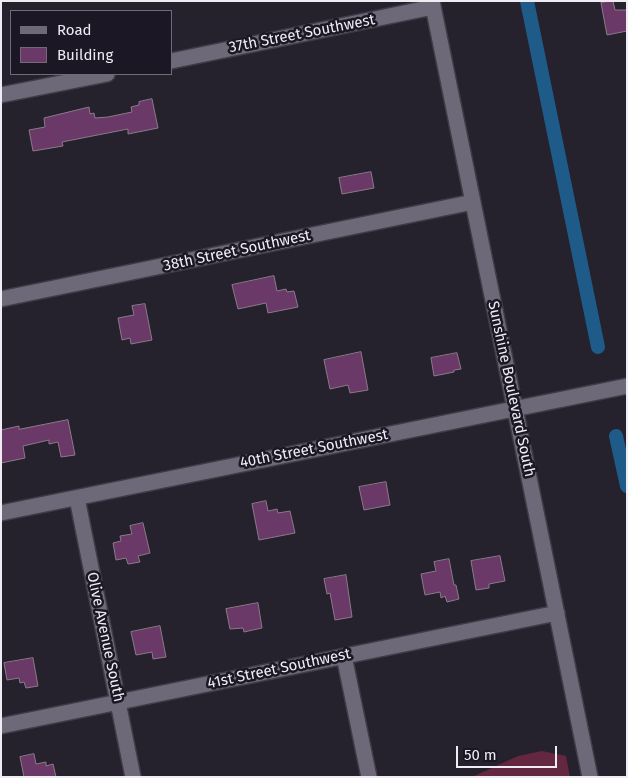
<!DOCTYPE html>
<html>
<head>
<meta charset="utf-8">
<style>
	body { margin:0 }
	#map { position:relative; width:628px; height:778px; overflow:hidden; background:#25212d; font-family:"Fira Sans",sans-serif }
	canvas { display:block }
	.frame { position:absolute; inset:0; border:2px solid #efecf4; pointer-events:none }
	.legend { position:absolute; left:10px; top:10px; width:162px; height:65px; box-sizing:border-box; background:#1c1724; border:1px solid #706c77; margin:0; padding:6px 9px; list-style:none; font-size:15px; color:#efecf4 }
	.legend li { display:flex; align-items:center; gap:10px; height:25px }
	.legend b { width:25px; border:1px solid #706c77 }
	.scale { position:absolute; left:456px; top:746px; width:101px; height:22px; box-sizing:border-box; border:2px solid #efecf4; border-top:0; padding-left:6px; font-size:15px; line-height:18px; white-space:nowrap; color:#efecf4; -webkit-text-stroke:4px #1c1724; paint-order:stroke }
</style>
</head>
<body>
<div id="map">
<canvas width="628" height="778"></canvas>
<div class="frame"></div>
<ul class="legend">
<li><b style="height:6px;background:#6e6978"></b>Road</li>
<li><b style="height:14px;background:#6a3968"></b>Building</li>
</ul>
<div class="scale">50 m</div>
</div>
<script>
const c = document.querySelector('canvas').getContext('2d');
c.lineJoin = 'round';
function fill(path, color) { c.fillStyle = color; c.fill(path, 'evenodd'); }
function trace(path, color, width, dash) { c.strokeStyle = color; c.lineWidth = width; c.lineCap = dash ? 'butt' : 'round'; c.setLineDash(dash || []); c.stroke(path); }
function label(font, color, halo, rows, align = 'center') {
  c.font = font + ' "Fira Sans",sans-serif'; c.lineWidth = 5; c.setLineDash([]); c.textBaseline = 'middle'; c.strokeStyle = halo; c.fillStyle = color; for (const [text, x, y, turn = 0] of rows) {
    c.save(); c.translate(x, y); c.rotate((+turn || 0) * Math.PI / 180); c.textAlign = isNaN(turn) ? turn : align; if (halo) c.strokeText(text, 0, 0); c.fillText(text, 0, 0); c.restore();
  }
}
fill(new Path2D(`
	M542 751 566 756 570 777H472L518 756Z`), '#642740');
trace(new Path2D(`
	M527 1 598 347
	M616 436 627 486`), '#1f5b89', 14);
const building = new Path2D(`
	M613 1 615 10H627V31L607 35 601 3Z
	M152 99 158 128 128 134V129L62 142 63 146 33 151 29 130 45 127 44 118 89 107 90 114 94 113 95 118 108 117 132 112 131 107 139 105V102Z
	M371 172 374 188 342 194 339 178Z
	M274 276 277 291 286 289 287 292 294 291 298 307 268 313 266 303 238 309 232 285Z
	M145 304 152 340 131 344 130 338 122 340 118 318 134 315 132 306Z
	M361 352 368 390 350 393 348 385 330 389 324 360Z
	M457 353 461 369 454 370V372L434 376 431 358Z
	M68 420 75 455 61 457 58 442 49 444V440L23 446 25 458 1 463V430L19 426V429Z
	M386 482 390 505 364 510 359 487Z
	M266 501 268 511 277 509 278 513 290 511 295 533 259 540 252 504Z
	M143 523 150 553 138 556 140 562 128 564 126 558 116 560 113 543 121 541 120 536 132 534 130 526Z
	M500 556 505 581 489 584V588L476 590 471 561Z
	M449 559 454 585H456L459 599 447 602 445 596 441 598 440 592 425 595 421 574 436 571 434 562Z
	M346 575 352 617 335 620 330 593 327 594 324 579Z
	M258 603 262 628 244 632 243 628 230 629 226 609Z
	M160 626 166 657 153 659 152 652 136 655 131 632Z
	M33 658 38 686 26 688 24 682 20 683 19 678 7 680 4 663Z
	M34 754 36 764 46 762V766L53 764 56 777H24L20 757Z`);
fill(building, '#6a3968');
trace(building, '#897b88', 1);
const minor = new Path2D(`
	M432 1 590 777
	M171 61 433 7
	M1 95 107 74
	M1 299 473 202
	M77 498 133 777
	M1 513 627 386
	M344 656 369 777
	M1 726 557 613`);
trace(minor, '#403c46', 18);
trace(minor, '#6e6978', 15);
label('15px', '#efecf4', '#1c1724', [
	["37th Street Southwest",302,34,-11],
	["38th Street Southwest",237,251,-12],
	["Sunshine Boulevard South",511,389,78],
	["40th Street Southwest",314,449,-11],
	["Olive Avenue South",105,637,78],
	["41st Street Southwest",279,669,-12]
]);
</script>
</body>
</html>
